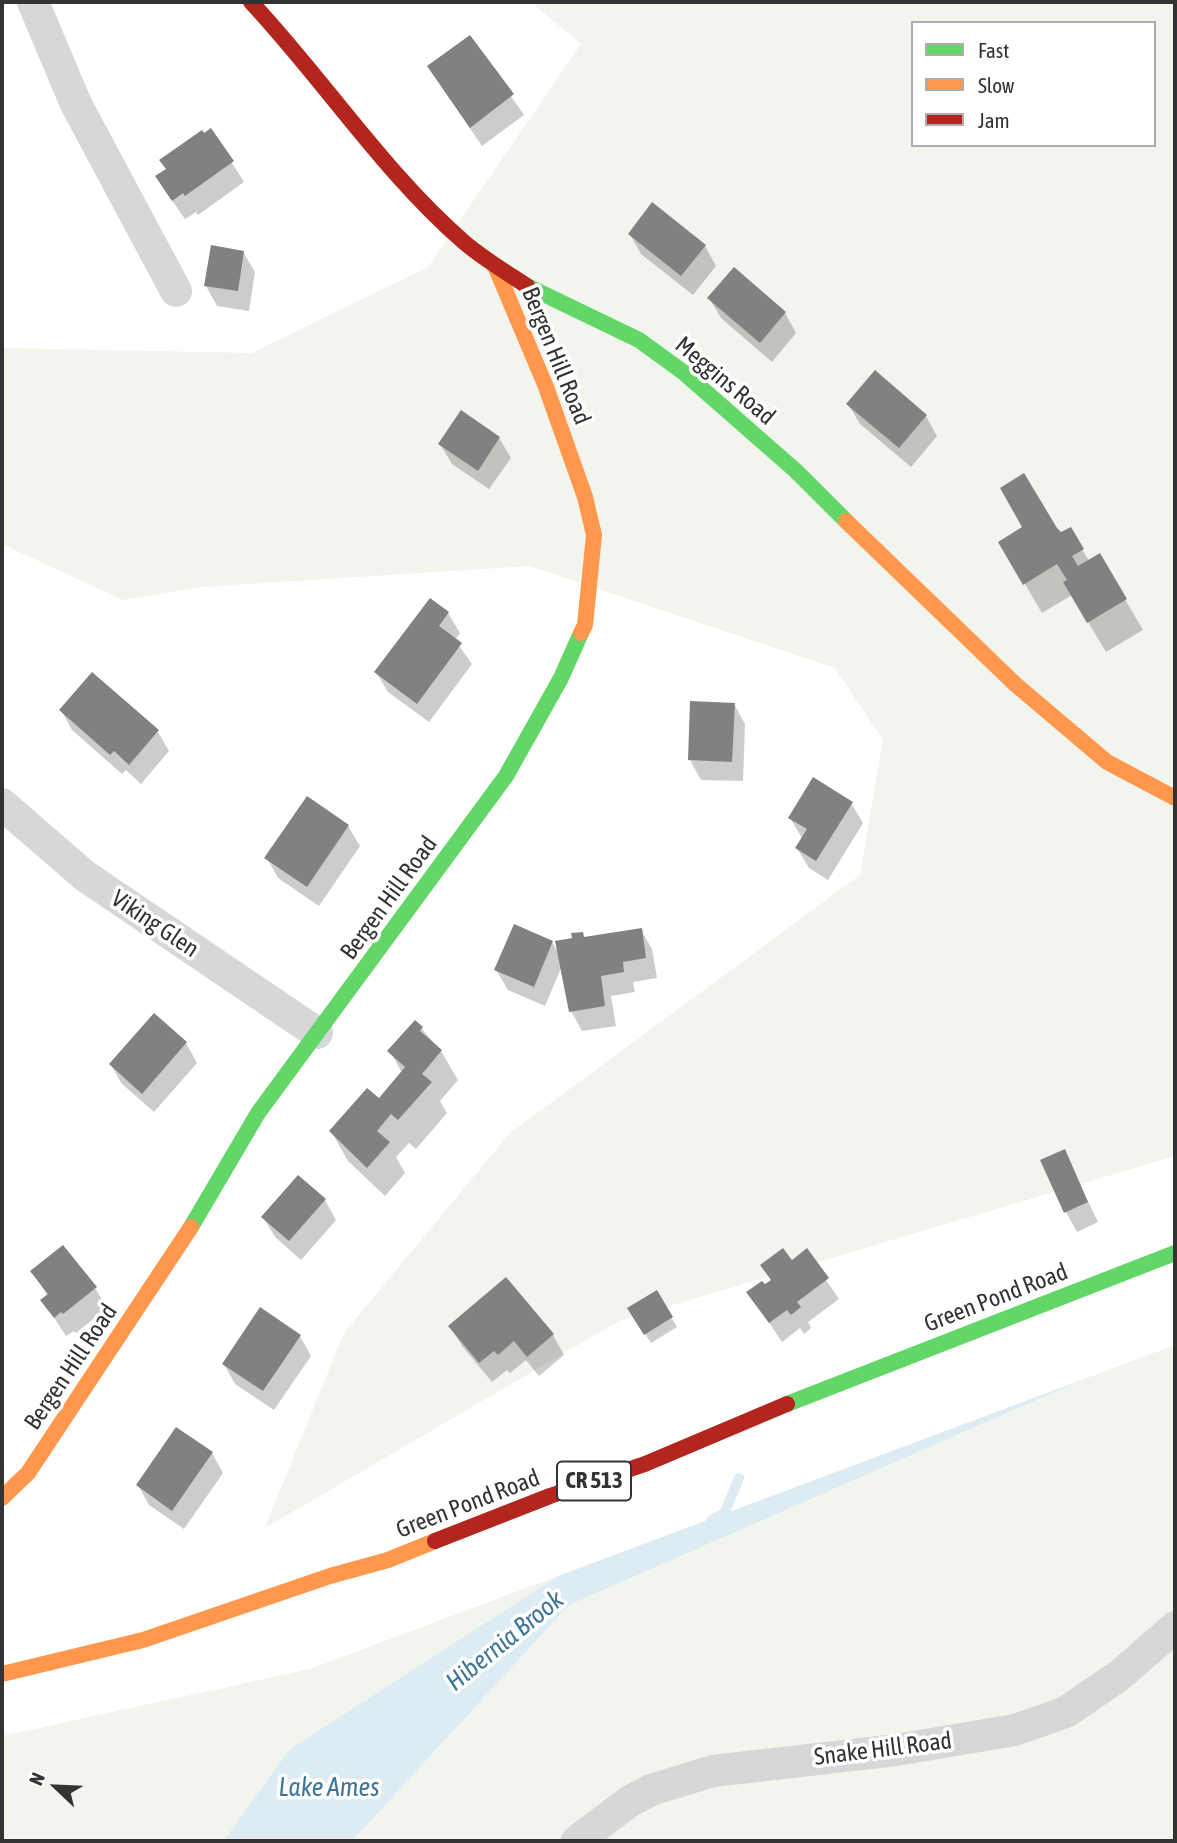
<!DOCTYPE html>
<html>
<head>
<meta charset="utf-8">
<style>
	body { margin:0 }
	#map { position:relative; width:1177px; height:1843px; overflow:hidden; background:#fff; font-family:"Asap Condensed",sans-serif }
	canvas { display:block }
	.frame { position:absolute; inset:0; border:4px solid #333; pointer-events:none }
	.legend { position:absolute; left:911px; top:21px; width:245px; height:126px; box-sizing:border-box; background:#fff; border:2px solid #adadad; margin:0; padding:9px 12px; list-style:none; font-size:21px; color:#333 }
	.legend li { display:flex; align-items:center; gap:14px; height:35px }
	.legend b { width:35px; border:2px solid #adadad }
	.north { position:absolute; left:21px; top:1752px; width:70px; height:70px; -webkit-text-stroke:5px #fff; paint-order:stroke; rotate:293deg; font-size:19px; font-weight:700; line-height:28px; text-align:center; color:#333 }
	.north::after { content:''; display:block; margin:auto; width:24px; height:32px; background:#333; clip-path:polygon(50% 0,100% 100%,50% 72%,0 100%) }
</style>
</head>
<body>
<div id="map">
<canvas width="1177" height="1843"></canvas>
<div class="frame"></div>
<ul class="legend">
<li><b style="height:9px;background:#63d668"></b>Fast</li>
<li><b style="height:9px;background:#ff974d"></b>Slow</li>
<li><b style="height:9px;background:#b3261e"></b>Jam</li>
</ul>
<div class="north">N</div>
</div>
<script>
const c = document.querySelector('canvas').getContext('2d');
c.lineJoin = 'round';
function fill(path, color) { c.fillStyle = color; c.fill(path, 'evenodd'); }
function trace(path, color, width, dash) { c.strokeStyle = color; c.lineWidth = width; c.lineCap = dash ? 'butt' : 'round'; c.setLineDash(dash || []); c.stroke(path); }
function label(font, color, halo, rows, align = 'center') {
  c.font = font + ' "Asap Condensed",sans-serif'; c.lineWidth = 7; c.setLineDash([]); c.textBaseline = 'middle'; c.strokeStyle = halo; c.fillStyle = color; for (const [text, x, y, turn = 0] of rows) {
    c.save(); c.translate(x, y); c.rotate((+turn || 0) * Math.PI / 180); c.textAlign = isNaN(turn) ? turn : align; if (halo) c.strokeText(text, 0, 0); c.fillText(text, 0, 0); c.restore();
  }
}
fill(new Path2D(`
	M531 2H1175V1156L619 1321 265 1528 344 1333 510 1133 860 875 883 740 835 668 530 566 201 587 123 600 2 544V348L252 353 428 267 581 44ZM913 23H1154V145H913Z
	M1175 1345V1841H352L569 1605 1087 1378Z
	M558 1576 290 1749 223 1841H2V1736L310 1669Z`), '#f1f5ed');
fill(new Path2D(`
	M1087 1378 569 1605 352 1841H223L290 1749 558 1576Z`), '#ddebf3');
fill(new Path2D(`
	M470 37 524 115 482 146 441 86Z
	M211 130 244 182 198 215 196 212 185 219 169 196 167 170Z
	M630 234 705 246 716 266 693 295 641 254Z
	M243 252 255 272 249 311 217 306 206 286Z
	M709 298 785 313 796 333 772 362 721 318Z
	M848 404 926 416 937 436 911 467 860 424Z
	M499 438 511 458 489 489 452 464 440 444Z
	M1070 529 1089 561 1099 555 1143 630 1106 652 1072 595 1042 613 1000 542 1061 535Z
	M430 600 448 613 460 633 455 640 472 664 429 722 388 692 376 672Z
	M92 674 158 732 169 751 141 784 126 770 122 774 72 730 61 710Z
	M734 704 745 724 743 781 701 780 690 760Z
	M851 803 863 823 828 880 809 868 797 848 802 838 790 818Z
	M348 826 360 846 319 906 278 878 267 858Z
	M641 930 652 949 657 978 633 982 635 992 611 996 616 1026 582 1031 571 1011 562 966 545 1006 508 990 496 970 552 942 559 954 582 933 585 939Z
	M422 1029 441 1051 458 1080 440 1101 447 1113 416 1149 409 1143 396 1157 405 1173 385 1196 348 1161 331 1131 379 1100 402 1073 390 1051Z
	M186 1043 197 1063 154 1112 122 1084 111 1065Z
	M1064 1152 1098 1222 1077 1232 1066 1212Z
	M325 1200 336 1220 301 1260 275 1237 263 1217Z
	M806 1251 839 1299 808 1322 811 1328 804 1334 800 1328 782 1342 749 1293 772 1282 763 1266 792 1262Z
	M32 1271 95 1288 107 1308 76 1333 74 1331 66 1336 43 1301 48 1297Z
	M656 1292 677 1327 651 1343 629 1309Z
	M450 1326 553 1335 564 1355 539 1376 526 1360 510 1373 507 1370 492 1382 462 1346Z
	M300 1336 311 1356 274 1410 235 1384 224 1364Z
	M212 1453 223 1473 184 1529 149 1505 138 1485Z`), '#0003');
trace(new Path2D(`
	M711 1520 724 1514 739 1478`), '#ddebf3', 10);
fill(new Path2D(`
	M470 35 514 94 470 128 427 66Z
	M211 128 234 161 185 196 183 193 172 201 155 176 166 169 159 160 202 130 204 133Z
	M652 202 706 245 681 276 628 234Z
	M211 245 244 251 238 291 204 286Z
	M734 267 786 312 760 343 707 298Z
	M875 370 927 415 899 448 846 404Z
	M461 410 500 437 478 471 438 444Z
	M1024 473 1057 528 1061 532 1071 527 1084 549 1072 556 1078 566 1100 553 1127 599 1087 623 1063 582 1067 580 1057 564 1023 585 998 542 1022 527 1000 488Z
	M430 598 449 612 439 626 462 643 417 704 374 672Z
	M92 672 159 730 129 765 114 751 110 755 59 710Z
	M690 701 735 703 732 762 688 760Z
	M813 777 853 802 816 861 795 848 807 829 788 818Z
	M307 796 349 825 307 887 264 858Z
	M514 924 553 941 534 987 494 970Z
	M642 928 646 958 623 962 624 972 601 976 605 1006 569 1012 555 941 572 938 571 933 583 932 584 937Z
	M154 1013 187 1042 142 1094 109 1064Z
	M415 1020 423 1027 420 1031 442 1050 422 1074 432 1082 398 1120 391 1114 377 1131 390 1142 367 1168 329 1131 367 1088 379 1098 405 1067 387 1051Z
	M1065 1149 1088 1202 1064 1213 1040 1160Z
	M298 1175 326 1199 289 1241 261 1217Z
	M63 1245 97 1287 63 1314 61 1312 54 1318 40 1300 48 1294 30 1271Z
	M783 1248 792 1260 807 1248 829 1278 797 1302 801 1307 791 1315 787 1310 769 1323 746 1292 762 1281 765 1284 771 1280 760 1265Z
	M506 1277 554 1334 527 1357 514 1341 498 1355 494 1351 479 1363 448 1326Z
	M657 1290 673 1317 644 1335 627 1308Z
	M260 1307 301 1335 263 1391 222 1364Z
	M176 1427 213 1452 172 1511 136 1485Z`), '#818181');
trace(new Path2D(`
	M33 2 76 104 176 291
	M2 804 85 876 317 1033
	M577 1841 630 1801 651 1790 713 1771 896 1750 1015 1730 1066 1712 1120 1675 1175 1627`), '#d7d7d7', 32);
trace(new Path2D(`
	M527 286 639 340 683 372 796 471 846 521
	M191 1227 258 1113 506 776 561 678 581 633
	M787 1404 1175 1253`), '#63d668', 16);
trace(new Path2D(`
	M495 266 546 387 585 497 594 535 585 625 581 633
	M846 521 1015 684 1107 762 1175 798
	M2 1498 28 1473 191 1227
	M2 1674 143 1640 330 1576 388 1560 435 1541`), '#ff974d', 16);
trace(new Path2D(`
	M251 2C324 80 384 173 465 243 484 259 507 273 527 286
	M435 1541 550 1496 645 1464 787 1404`), '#b3261e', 16);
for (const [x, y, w] of [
	[594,1481,74]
]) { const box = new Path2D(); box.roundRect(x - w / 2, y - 19.5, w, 39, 5); c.fillStyle = '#fff'; c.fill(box); trace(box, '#333', 2); }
label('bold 23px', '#333', null, [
	["CR 513",594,1481]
]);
label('24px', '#333', '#fff', [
	["Bergen Hill Road",556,356,68],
	["Meggins Road",725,381,40],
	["Bergen Hill Road",389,898,-54],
	["Viking Glen",155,924,34],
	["Green Pond Road",996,1298,-21],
	["Bergen Hill Road",71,1367,-56],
	["Green Pond Road",468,1504,-21],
	["Snake Hill Road",883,1749,-7]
]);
label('italic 26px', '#3f7597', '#fff', [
	["Hibernia Brook",505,1641,-39],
	["Lake Ames",329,1788]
]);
</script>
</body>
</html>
